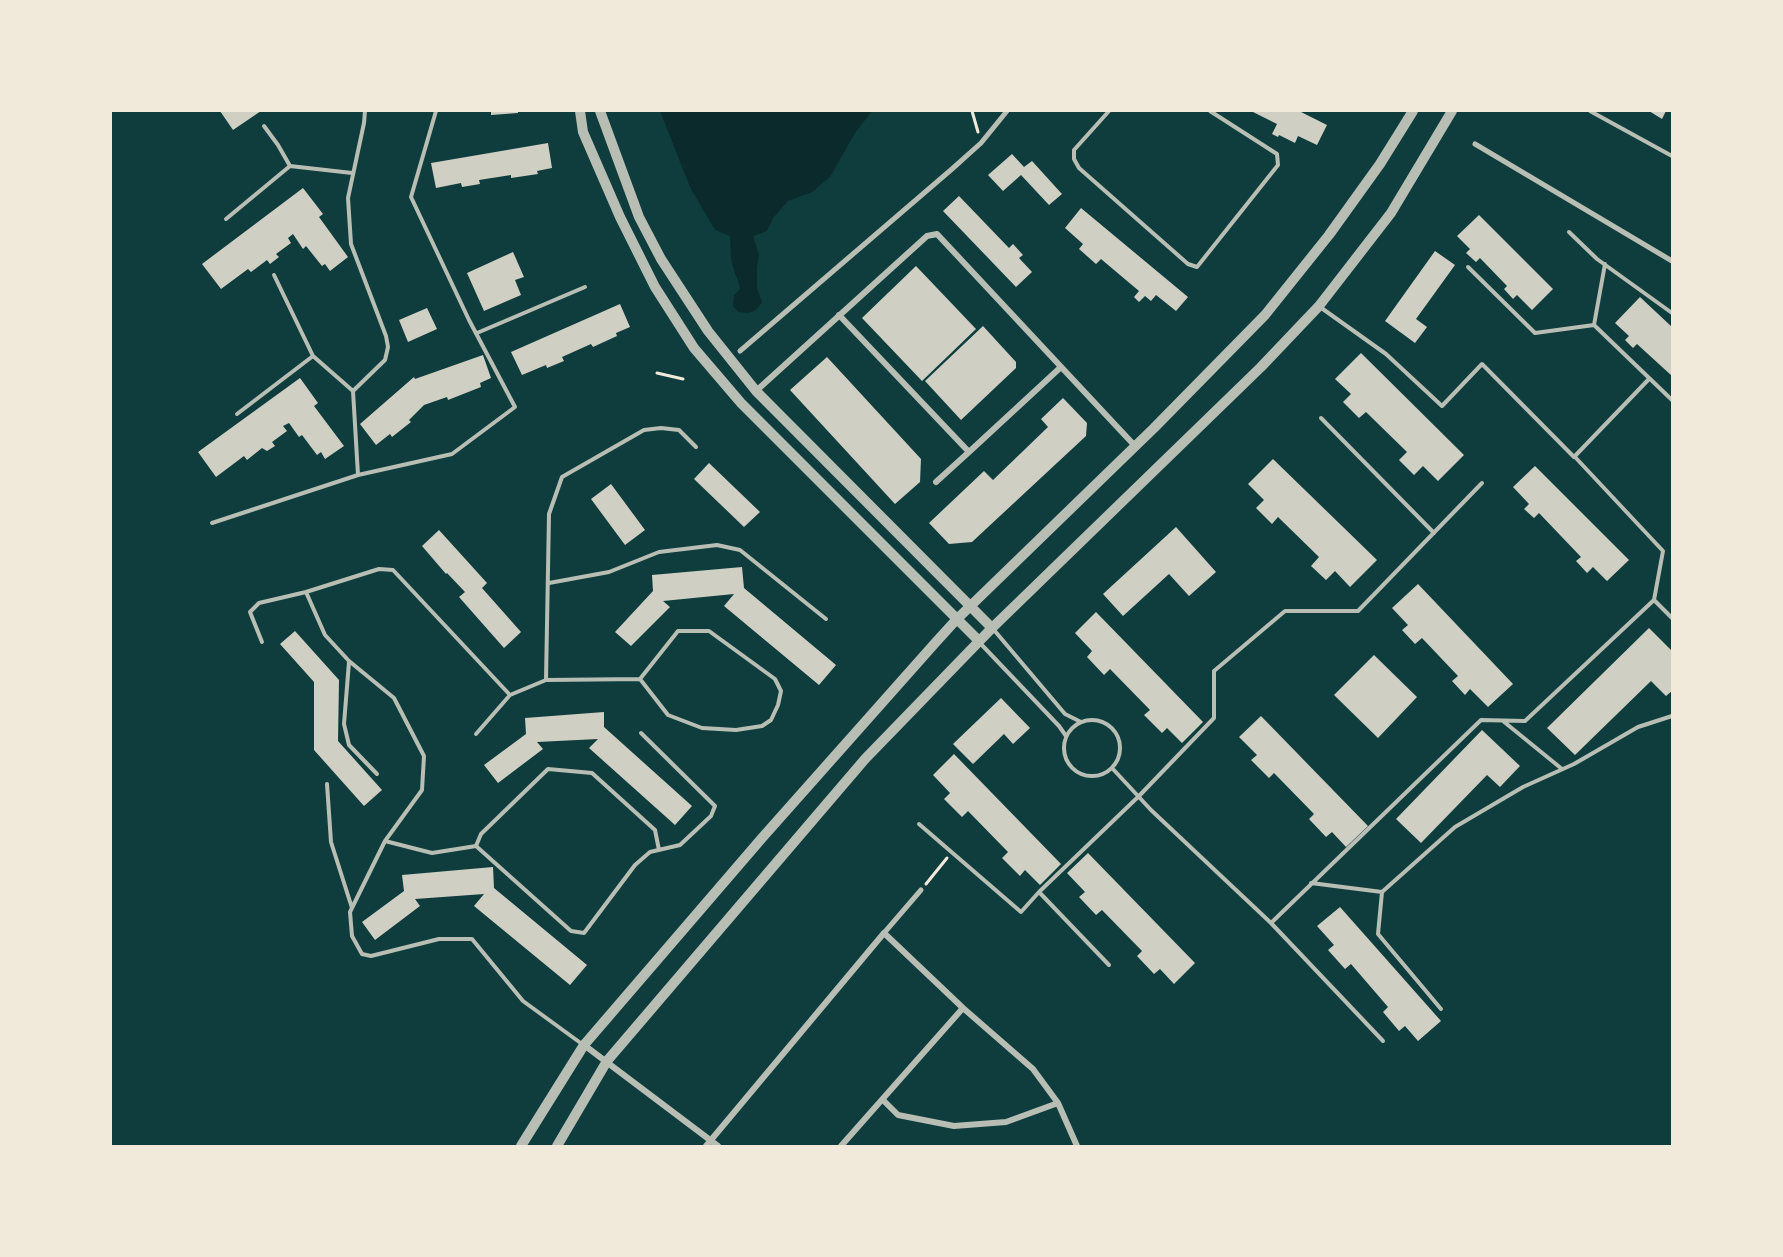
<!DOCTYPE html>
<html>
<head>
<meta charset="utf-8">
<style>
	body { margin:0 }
	#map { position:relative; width:1783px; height:1257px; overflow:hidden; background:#0f3d3e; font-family:"Roboto Condensed",sans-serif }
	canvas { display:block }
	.frame { position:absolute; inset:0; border:112px solid #f1e9da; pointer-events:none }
</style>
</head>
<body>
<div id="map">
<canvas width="1783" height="1257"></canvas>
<div class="frame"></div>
</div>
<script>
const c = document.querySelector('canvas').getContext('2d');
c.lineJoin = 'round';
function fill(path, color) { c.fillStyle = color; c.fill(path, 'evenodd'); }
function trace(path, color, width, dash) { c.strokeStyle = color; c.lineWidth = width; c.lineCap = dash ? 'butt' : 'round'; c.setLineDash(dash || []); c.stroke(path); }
fill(new Path2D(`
	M660 111H872L855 133 830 177 812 192 788 201 773 218 767 231 753 236 759 255 757 267V288L762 302C755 313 751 314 738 312L733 306 734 295 740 289C739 281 736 277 734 270 730 260 731 247 730 236L715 230 690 187Z`), '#0a2a2b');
fill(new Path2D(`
	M220 111H261L233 130Z
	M491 111H518V113L491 115Z
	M1251 111H1299L1327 125 1317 145 1298 136 1295 143 1279 135 1278 137 1272 134 1277 124Z
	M1649 111H1666L1662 119Z
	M548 143 552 168 537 171 538 174 511 178V175L479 180 480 184 462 187 461 183 436 188 431 163Z
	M1012 154 1024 167 1032 161 1062 194 1049 205 1021 175 1003 191 988 175Z
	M303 188 323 214 319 217 348 257 330 271 325 264 322 266 306 246 303 249 293 234 288 238 291 243 276 254 279 257 270 264 267 260 251 272 248 269 221 289 202 264Z
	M959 196 1009 248 1013 244 1023 255 1019 258 1032 272 1016 287 943 211Z
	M1081 208 1188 297 1176 311 1156 295 1151 301 1145 296 1139 302 1134 297 1139 291 1101 259 1096 264 1079 249 1083 244 1065 228Z
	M1479 215 1553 289 1532 310 1517 295 1513 299 1504 289 1507 286 1480 258 1476 262 1466 253 1470 249 1457 236Z
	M1435 251 1455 265 1416 319 1427 327 1415 343 1385 321Z
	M513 252 524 277 515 280 521 295 484 311 467 273Z
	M916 266 976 329 922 381 862 318Z
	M1640 297 1672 327V376L1637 344 1633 348 1625 340 1629 336 1615 323Z
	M620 304 630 327 616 333 617 336 593 347 591 344 562 357 564 361 547 368 546 365 522 375 511 352Z
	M427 308 437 329 408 342 399 320Z
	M983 326 1016 362V368L961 420 925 381Z
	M1361 353 1464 455 1438 481 1423 466 1414 475 1399 460 1407 452 1366 412 1359 418 1343 402 1351 394 1335 379Z
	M483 355 491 378 480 383 481 387 448 400 447 397 424 405 409 420 411 422 392 437 390 434 376 445 360 424 414 377 415 379Z
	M827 357 921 459 920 482 895 504 790 390Z
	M300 378 318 403 314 406 344 446 325 459 321 452 317 455 302 435 299 437 289 423 283 426 287 431 272 442 275 446 267 451 262 448 247 460 244 456 216 477 198 452Z
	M1063 398 1087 423 1086 436 972 542 949 544 929 523 984 471 993 480 1048 427 1041 419Z
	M1273 459 1377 560 1350 587 1335 571 1326 580 1311 566 1319 557 1278 517 1272 524 1256 508 1264 500 1248 484Z
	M709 463 760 512 744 527 694 479Z
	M1535 466 1629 560 1607 581 1593 567 1587 573 1576 561 1581 557 1539 513 1534 518 1524 509 1529 504 1513 487Z
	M611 484 645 530 625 545 591 499Z
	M1176 527 1216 572 1189 596 1169 574 1123 616 1103 594Z
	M439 530 487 583 482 588 521 632 504 648 459 597 465 592 447 573 446 574 422 546Z
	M742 567 744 588 836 665 819 685 724 606 734 594 663 601 670 607 631 646 615 632 653 591 652 575Z
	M1418 584 1513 684 1488 707 1470 689 1465 695 1452 681 1458 676 1422 638 1415 644 1402 630 1408 625 1392 608Z
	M1096 612 1203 722 1182 743 1167 728 1162 733 1144 715 1150 710 1110 669 1104 675 1087 657 1092 651 1075 633Z
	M1649 628 1672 651V691L1666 696 1651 681 1575 755 1547 728Z
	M295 631 339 680 338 741 382 790 364 806 314 750V682L280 644Z
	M1374 655 1417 697 1378 738 1334 695Z
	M1001 698 1030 728 1013 744 1004 734 973 764 953 744Z
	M604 712V727L692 806 675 825 589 748 598 739 537 742 543 749 498 783 484 765 526 734 525 718Z
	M1261 716 1368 826 1346 847 1332 832 1326 837 1309 819 1314 814 1274 773 1269 778 1251 760 1257 755 1239 737Z
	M1482 730 1520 766 1500 787 1487 775 1421 843 1396 819Z
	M954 754 1061 864 1040 885 1025 870 1020 876 1002 858 1008 852 968 811 962 817 944 799 950 793 933 775Z
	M1088 853 1195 963 1174 984 1160 969 1154 974 1137 956 1142 951 1102 910 1096 915 1079 897 1085 892 1067 873Z
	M493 867 494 888 587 965 570 985 474 906 484 894 415 899 420 906 375 940 362 922 404 891 402 875Z
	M1340 907 1441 1021 1418 1041 1405 1026 1399 1031 1383 1012 1388 1007 1351 964 1345 969 1328 950 1334 945 1317 926Z`), '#cfcfc3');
trace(new Path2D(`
	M972 111 978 132
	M657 373 683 379
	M926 884 947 858`), '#f1e9da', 3);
trace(new Path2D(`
	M1109 111 1074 150V159L1079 168 1188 264 1197 267 1278 165 1277 154 1210 111
	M1590 111 1672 156
	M264 126 278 145 290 166
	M226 219 290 166 352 173
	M1569 232 1597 259 1672 313
	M1468 267 1535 333 1594 325 1672 400
	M274 275 313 356 353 391 358 475
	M1320 307 1386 354 1442 406 1482 364 1574 457 1649 379
	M1594 325 1605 264
	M477 333 585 287
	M353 391 385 360 388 347 386 336 351 244 348 198 364 123 365 111
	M237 414 313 356
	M1321 418 1434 533
	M1575 457 1663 551 1654 600
	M212 523 358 475 452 454 515 407 469 320 411 197 436 111
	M549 583 609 572 659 552 717 545 740 550 826 619
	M306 592 379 569 393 570 510 695
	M994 630 1065 714 1081 722
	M678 631H709L775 679 781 691 778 705 771 720 762 726 736 730 702 728 668 715 640 679Z
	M262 642 250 612 259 603 306 592 325 635 349 661 394 698 424 756 422 790 385 841 350 912 352 936 362 954 371 956 439 939H472L523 1001 582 1044
	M979 642 1059 726 1066 736
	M349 662 344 724 349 745 377 774
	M546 680 549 514 562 477 644 430 661 428 679 430 696 447
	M1064 748a28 28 0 1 1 56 0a28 28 0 1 1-56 0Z
	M1503 721 1562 769
	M476 734 510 695 546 680 640 679
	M1112 768 1151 810 1271 923
	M327 784 331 842 352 908
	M919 824 1021 912 1039 892 1139 796 1214 718V671L1285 611H1358L1482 483
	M385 841 432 853 476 846 481 834 548 769 592 773 655 830 659 850
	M476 846 571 931 584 933 635 865 650 852 680 845 711 816 715 806 641 733
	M1311 883 1382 892
	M1039 892 1109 965
	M1441 1009 1378 934 1382 892 1455 827 1523 787 1574 764 1638 727 1672 716
	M1383 1041 1271 923 1481 720 1525 721 1654 600 1672 618`), '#b8beb3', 4);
trace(new Path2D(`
	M1475 144 1672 261
	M740 351 952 169 981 143 1007 111
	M884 933 921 890`), '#b8beb3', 5);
trace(new Path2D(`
	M839 315 969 452 1061 367
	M756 391 927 236 937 234 1135 446
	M936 482 969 452
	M584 1045 718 1146
	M883 1100 898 1115 954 1126 1006 1122 1058 1103
	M706 1146 884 933 963 1008 1033 1069 1058 1103 1077 1146
	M841 1146 963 1008`), '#b8beb3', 6);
trace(new Path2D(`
	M580 111 583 132 620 217 655 287 694 348 741 403 979 641
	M600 111 639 217 661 259 708 331 756 391 992 628
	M521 1146 584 1045 762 838 936 642 956 620 1154 428 1265 315 1329 235 1380 164 1413 111
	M557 1146 607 1061 865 759 992 628 1261 367 1319 306 1391 213 1452 111`), '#b8beb3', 10);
</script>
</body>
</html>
